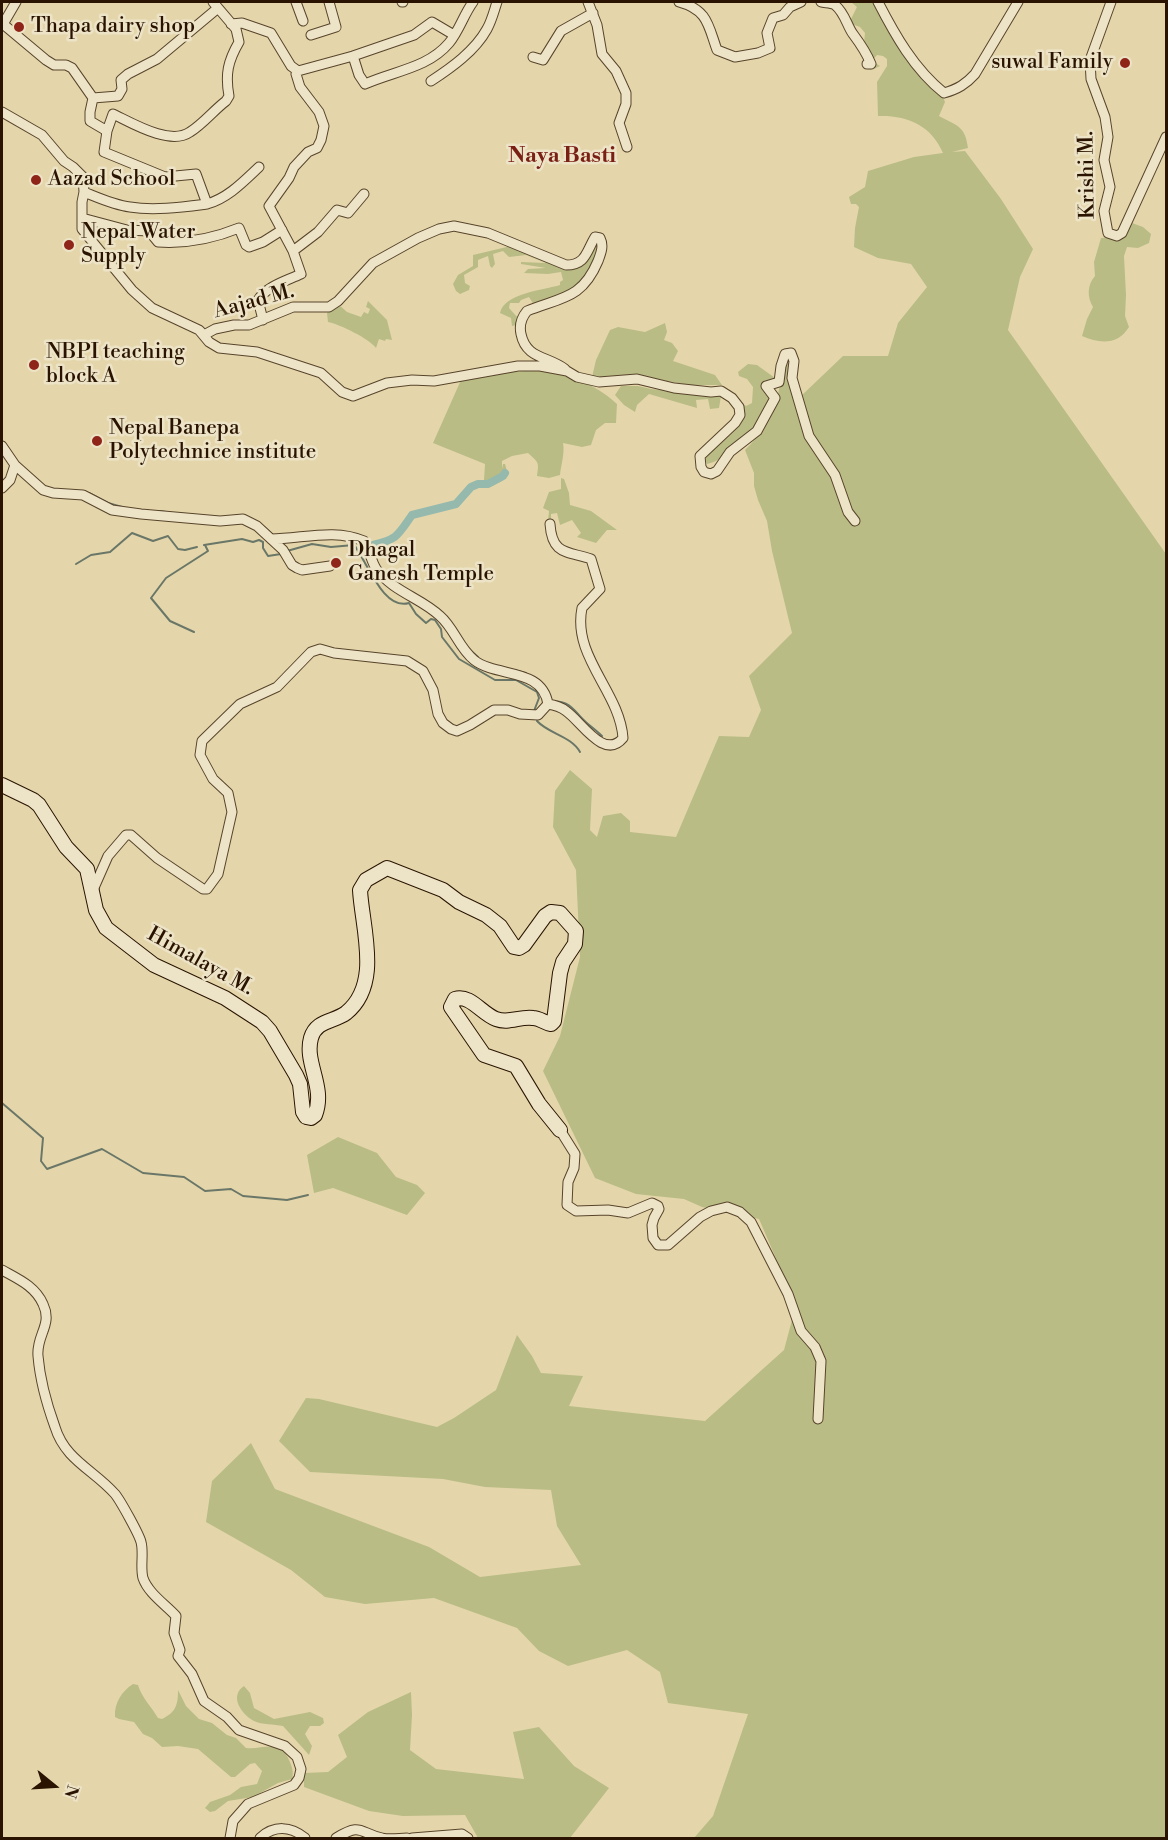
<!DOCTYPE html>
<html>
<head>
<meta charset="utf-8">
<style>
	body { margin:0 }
	#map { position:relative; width:1168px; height:1840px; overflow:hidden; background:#e4d6aa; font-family:"Libre Bodoni",serif }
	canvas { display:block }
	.frame { position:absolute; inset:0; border:3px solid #2a1401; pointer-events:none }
	.north { position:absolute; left:24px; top:1756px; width:60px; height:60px; -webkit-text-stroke:4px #ede4c8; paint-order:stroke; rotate:108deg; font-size:16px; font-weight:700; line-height:24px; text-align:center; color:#2a1401 }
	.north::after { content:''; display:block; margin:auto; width:21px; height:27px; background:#2a1401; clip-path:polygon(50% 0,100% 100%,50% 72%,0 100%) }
</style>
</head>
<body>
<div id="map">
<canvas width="1168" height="1840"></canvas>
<div class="frame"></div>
<div class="north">N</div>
</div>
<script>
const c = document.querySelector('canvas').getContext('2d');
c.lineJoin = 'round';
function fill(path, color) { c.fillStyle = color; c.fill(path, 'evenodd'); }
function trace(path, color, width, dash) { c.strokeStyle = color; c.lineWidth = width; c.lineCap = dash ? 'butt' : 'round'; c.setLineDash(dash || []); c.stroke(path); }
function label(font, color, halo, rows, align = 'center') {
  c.font = font + ' "Libre Bodoni",serif'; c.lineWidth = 5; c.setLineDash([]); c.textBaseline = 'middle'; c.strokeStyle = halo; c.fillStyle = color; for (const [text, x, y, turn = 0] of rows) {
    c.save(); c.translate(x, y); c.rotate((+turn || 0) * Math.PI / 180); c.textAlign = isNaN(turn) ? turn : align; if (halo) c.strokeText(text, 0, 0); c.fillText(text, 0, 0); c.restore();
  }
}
fill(new Path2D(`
	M851 2H875C883 19 890 36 902 52 916 69 938 81 945 102L939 116C957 126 965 125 968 148L952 152 965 151 1001 199 1033 249 1020 277 1008 330 1166 554V1838H694L713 1816 748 1714 668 1703 660 1672 627 1650 568 1666 539 1651 517 1628 434 1598 365 1604 325 1597 291 1570 206 1522 212 1481 251 1443 275 1489 429 1547 480 1577 581 1565 557 1526 551 1490 485 1487 443 1479 310 1472 279 1441 306 1398 319 1399 437 1427 454 1418 496 1390 517 1335 532 1356 541 1373 583 1376 569 1406 705 1421 784 1350 796 1305 759 1219 702 1207 684 1199 636 1194 595 1178 543 1071 560 1036 580 957 576 870 553 827 555 791 570 770 592 789 590 830 597 837 603 816 621 813 630 821V832L676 837 719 736 749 737 761 710 749 676 792 633 772 551 767 521 758 500 754 486V473L745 450C773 423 777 402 784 365L789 363V384L797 411 800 397 843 356H888L898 323 927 287 911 264 878 258 854 247 855 228 859 207 856 204H851L849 197 865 187 868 171 914 157 943 153C931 125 907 115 878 116L877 82 887 66V59L883 56 877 55 872 61 880 66 872 70 868 69C861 57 864 46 865 33L860 27 849 23 857 7Z
	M1132 223 1143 227 1151 234 1149 243 1138 248 1127 247 1124 256 1126 295 1125 316 1129 327C1118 345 1100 344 1082 336L1087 319 1093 307C1087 297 1087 285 1095 276L1094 262 1101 238 1123 237Z
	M595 241 600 243 595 263 574 292 534 305 529 297 521 300 519 303H510L509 308 518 318 517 325 512 326 511 318 500 313C504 293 544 290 560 285V282L563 280 561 272 548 274 524 273 528 269 546 268 521 264V262L546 263 526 255 509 257 503 251 493 254 495 264 492 268 490 266 488 256 478 260V267L464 275 465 283 470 286 469 290 460 294 456 291 453 284 458 275 473 266V255L511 246 572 267Z
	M368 301 387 320 392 340 386 339 385 341 379 339 376 348C370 339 339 324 328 322L327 313 338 304 347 312 361 317 364 312 368 314 370 309 366 307Z
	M665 323 667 332 664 340 672 343 678 351 673 361 715 375 722 385H689L640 376 613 379 592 377 596 360 610 330 618 327 645 332Z
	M748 364 757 365 775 378C778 409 736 458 707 464L705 459 708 455C721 439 752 427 742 403L746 406 752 403 753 387 747 379 739 376 738 372Z
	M538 370C567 375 595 383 617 404L616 423H605L596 430 591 445 582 447 563 443C565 454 561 464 560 475L549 478 537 476C539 462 539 463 528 453L512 456 502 461V469L503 464H505L508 475 502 481 488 488 477 487 462 498V503L458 505 455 502C463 490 471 484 484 480L485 464 433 443 461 380 487 374Z
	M621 386H638L651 389 721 396 719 408 710 409 708 399 696 400 697 408 649 394 637 405 635 412 624 405 615 395Z
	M561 478 564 479 569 493 570 505 591 511 617 530H607L596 543 577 537 581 533 572 520 560 525 557 513 551 514V525L548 521 549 511 543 508 549 492 561 489Z
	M338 1137 377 1153 396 1177 417 1185 425 1193 407 1215 333 1188 314 1193 307 1155Z
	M133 1684 138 1685C142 1698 151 1706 158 1718L162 1719C176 1712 178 1705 178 1690L186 1706 199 1719 212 1723 227 1735 236 1738 246 1748C263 1750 280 1738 289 1760 292 1766 294 1773 292 1779L278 1783 253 1797 228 1801 215 1811 210 1812 205 1808 210 1802 230 1795 241 1787 257 1784 262 1771 255 1763 250 1764 235 1777H231L198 1749 178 1746 162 1747 152 1738 143 1734 134 1722 119 1719 115 1717C114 1703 122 1691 133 1684Z
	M244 1686 250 1693 254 1708 274 1719 310 1712 323 1718 324 1723 320 1726H310L305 1734 312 1746 309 1755 283 1726C274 1724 262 1725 254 1721 241 1714 229 1696 244 1686Z
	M411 1692 412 1715 410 1750 436 1769 524 1779 513 1732 539 1727 574 1766 609 1788 570 1838H478L465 1815 403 1816 369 1811 304 1787V1773L328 1772 347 1757 338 1735 368 1712Z`), '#b9bc85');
trace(new Path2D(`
	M89 493 108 503 122 507
	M160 511 172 513
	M264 527 273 535
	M204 545 242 539 253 542 259 540 263 542V548L268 556 281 554
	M373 545 375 547 374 556
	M287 551 312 544 331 547 354 545C367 561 383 611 409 603L416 614 426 623 431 619 435 620 441 629 442 637 459 659 495 680H516L537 692 539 698 534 711
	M76 564 91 555 110 552 132 533 153 541 168 536 178 549 185 550 197 547
	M438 609 447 617
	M194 632 170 621 151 598 166 578 208 551 205 545
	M469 649 478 657
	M514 670 526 673
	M553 701C574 702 574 713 588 724 593 728 598 732 602 736
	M537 721C549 734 571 736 580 752
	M2 1103 43 1138 41 1161 47 1169 102 1149 143 1173 184 1177 205 1191 231 1189 243 1196 287 1200 308 1195`), '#6a7768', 2);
trace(new Path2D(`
	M373 545C398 539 398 535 412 515L456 504 471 487 478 484H488L503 476 505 473`), '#95b9ad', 8);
const street = new Path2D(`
	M213 2 236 29 239 42C228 61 225 74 229 96L226 101C214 110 203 124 190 132 170 146 132 123 113 114L107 131 104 152 165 177 196 174 207 204C228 198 243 182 259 167
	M296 2 303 21
	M402 2H403
	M588 2 597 25 602 54 616 71 626 93V104L619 123 627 147
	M679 2C708 10 708 25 717 50L735 57 758 53 770 48 767 33 773 18 783 15 790 7 801 2
	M821 2C825 3 832 3 835 5 845 13 847 26 853 34 859 42 867 54 871 64H867
	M878 2C895 35 914 69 944 93 958 89 966 84 975 74L1018 2
	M1111 2 1090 60 1091 79 1105 117 1108 137 1104 160 1110 187 1104 211 1108 233 1117 236 1122 233 1166 137
	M3 24 46 60 54 65H66L72 68 93 98 118 96 122 89 121 80 128 74 157 59 218 8
	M231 24 242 23 271 33 291 66 298 71
	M2 26 16 2
	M311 35 336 27 329 2
	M353 56 414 35 432 22 454 35
	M533 57 543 60 561 31 593 13
	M431 81C451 68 475 51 487 29 492 20 494 11 497 2
	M93 98 90 112V121L107 131
	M2 112 42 135 64 161 73 167 83 177 84 192 82 202V229L132 290 152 308 199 330 204 335 215 329 234 325H249L293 307H329L338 301 373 263 418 238 439 229 454 226 488 233 566 265C586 265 586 252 595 237L600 238C604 246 601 253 598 261 582 299 562 297 527 311 522 317 519 325 521 334 526 359 548 356 565 369
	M84 192C99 198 114 205 130 207 154 211 183 207 207 204
	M82 218 127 230 149 231 158 242C187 244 212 239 239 228L246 245 249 247 263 242 282 230
	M293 251 318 232 337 210 348 213 364 194
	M263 320 258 300C267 286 286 281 301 274L293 251 269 206 289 178 294 167 308 152 317 148 321 140 324 126 319 112 300 87 296 74 298 71 353 56 359 75 365 84C394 71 428 68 449 43 459 31 464 14 473 2
	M199 330 209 342 219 348 257 352 321 373 342 392 353 396 387 383 412 380 434 381 518 366H540L567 371 577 377 599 382 637 379 674 388 711 392 721 391 732 398 739 407 740 415 735 423 700 456 701 467 704 472 711 474 717 471 730 452 757 431 775 398 766 386 779 382 781 366 785 354 791 353 794 361 792 378 809 436 835 475 848 512 855 521
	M2 446 15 465 43 490 53 493 83 495 112 510 141 514 220 521 243 519 257 526 283 550 292 565 297 568 302 570 330 566
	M2 488 10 480 15 465
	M548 704C555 705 561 707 566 711 581 721 604 761 623 738 620 692 572 657 582 608L600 589 591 559C567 551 552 555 550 524
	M93 890 108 856 126 835H131L157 858 203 889H207L218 874 232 812 228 793 213 779 200 755 202 741 240 704 277 687 311 652 320 649 334 653 407 661 423 671 433 690 438 714 443 723 451 729 457 731 470 725 494 710H508L520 714 538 715 548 704C542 667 497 678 474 660 459 648 454 628 440 616 421 598 394 592 377 570 371 562 370 550 364 541 334 528 302 539 271 539
	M560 1130 575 1154 574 1168 568 1182 567 1205 576 1211 608 1210 628 1213 652 1203 658 1206 659 1209 654 1218 652 1225 653 1238 658 1245H668L700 1217 711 1211 727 1207 740 1212 751 1222 788 1294 801 1331 815 1347 821 1361 818 1419
	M2 1270C18 1279 35 1286 43 1304 53 1325 36 1335 38 1356 40 1380 47 1405 55 1427 65 1460 94 1470 115 1494 120 1500 139 1534 141 1542 144 1553 140 1567 143 1578 148 1593 166 1605 176 1616L174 1633 180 1650 178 1656 192 1674 204 1701 227 1717 239 1730 285 1746 297 1757 301 1769 299 1778 294 1785 248 1804 233 1821 230 1838
	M260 1838C274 1825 291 1826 305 1838
	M336 1838C362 1822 359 1833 382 1838 390 1840 400 1838 407 1838
	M412 1838 462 1834 468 1838`);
const secondary = new Path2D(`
	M2 785 33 800 39 805 66 847 87 869 96 910 106 928 154 965 225 998 262 1022 270 1031 296 1075 300 1084 303 1112 306 1117 311 1118 315 1115C326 1087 304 1063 311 1038 316 1020 334 1022 346 1013 382 984 362 928 360 890L366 880 387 868 443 890 459 902 486 915 500 926 514 947 519 948 524 945 545 916 551 912 560 913 576 931 575 944 563 962 560 973 554 1021 551 1024C544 1023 540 1018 533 1018 520 1016 509 1024 496 1019 482 1014 470 994 455 999L451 1007 484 1055 516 1066 539 1104 560 1130`);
trace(street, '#58442b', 11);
trace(secondary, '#2a1401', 16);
trace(street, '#ede4c8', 9);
trace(secondary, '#ede4c8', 14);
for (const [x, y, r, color] of [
	[19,27,6,"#8f2418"],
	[1125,63,6,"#8f2418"],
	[36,180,6,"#8f2418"],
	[69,245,6,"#8f2418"],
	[34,365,6,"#8f2418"],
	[97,441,6,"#8f2418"],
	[336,563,6,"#8f2418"]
]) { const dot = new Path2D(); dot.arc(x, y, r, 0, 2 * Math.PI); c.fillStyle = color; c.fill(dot); trace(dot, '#ede4c8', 2); }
label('21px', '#2a1401', '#ede4c8', [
	["Thapa dairy shop",31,27],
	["suwal Family",1113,63,"right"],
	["Aazad School",48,180],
	["Nepal Water",81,233],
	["Supply",81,257],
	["NBPI teaching",46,353],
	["block A",46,377],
	["Nepal Banepa",109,429],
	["Polytechnice institute",109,453],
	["Dhagal",348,551],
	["Ganesh Temple",348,575]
], 'left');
label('21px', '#2a1401', '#ede4c8', [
	["Krishi M.",1088,175,-91],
	["Aajad M.",254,302,-15],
	["Himalaya M.",200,962,29]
]);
label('bold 22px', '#7a1f14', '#ede4c8', [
	["Naya Basti",562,157]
]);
</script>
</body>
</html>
